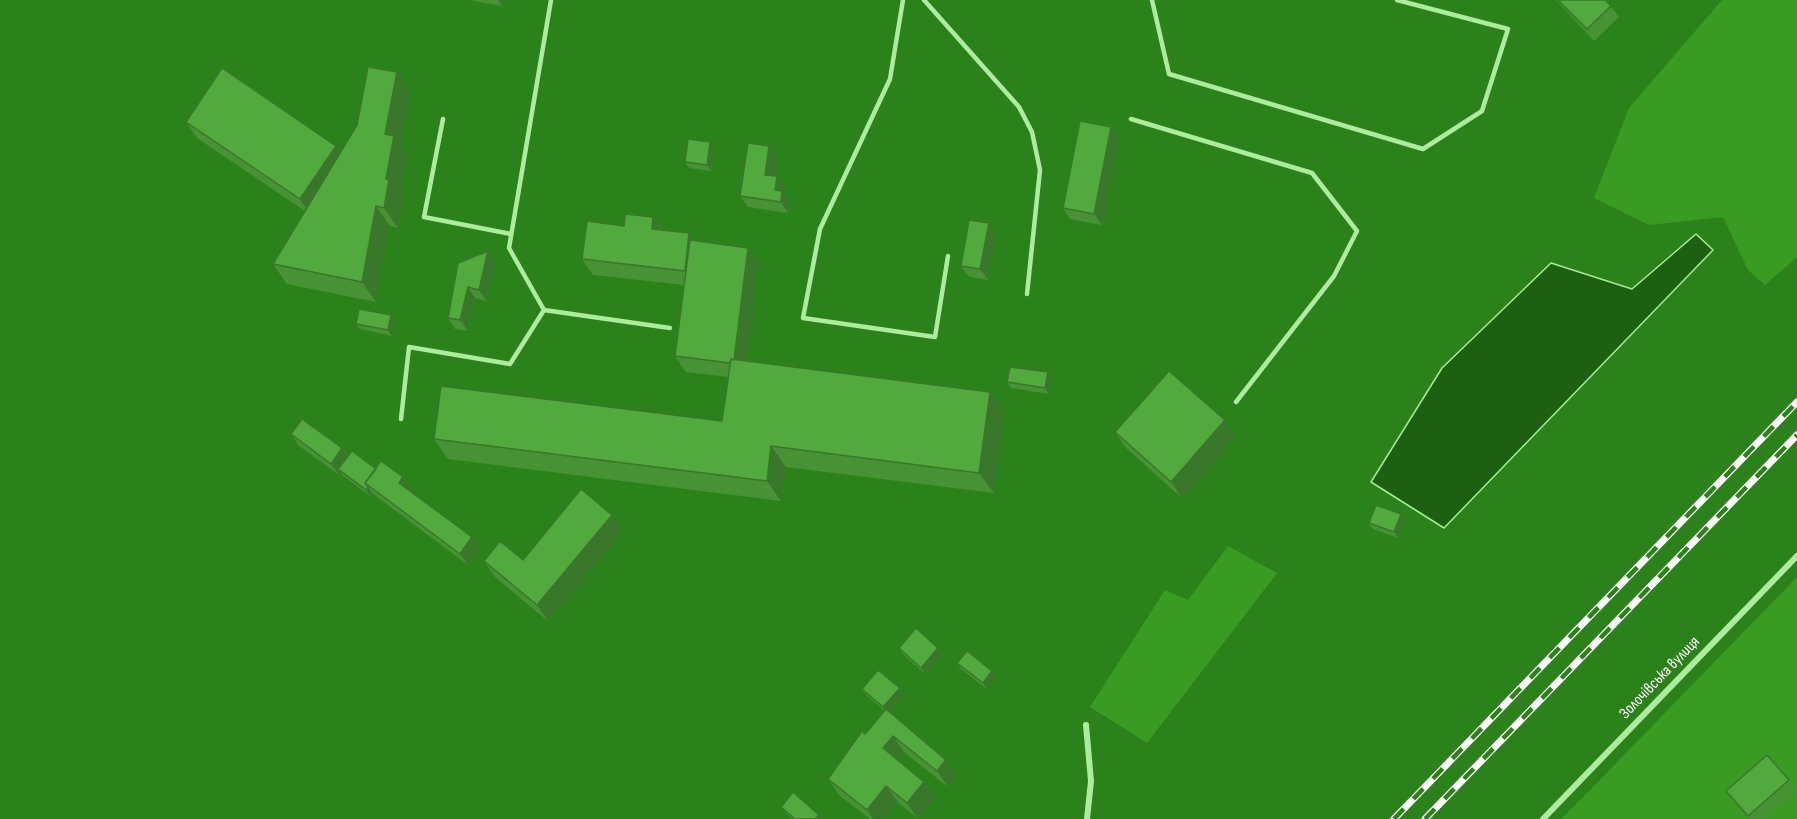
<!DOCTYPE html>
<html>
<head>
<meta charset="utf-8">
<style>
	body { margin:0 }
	canvas { display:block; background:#2c821a }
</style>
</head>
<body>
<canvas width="1797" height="819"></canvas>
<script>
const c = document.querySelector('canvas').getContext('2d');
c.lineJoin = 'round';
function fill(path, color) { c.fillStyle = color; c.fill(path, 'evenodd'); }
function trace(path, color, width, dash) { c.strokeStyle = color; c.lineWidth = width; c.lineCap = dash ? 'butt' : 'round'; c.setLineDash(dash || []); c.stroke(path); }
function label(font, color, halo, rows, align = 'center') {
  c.font = font + ' "Sofia Sans Condensed",sans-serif'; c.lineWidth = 6; c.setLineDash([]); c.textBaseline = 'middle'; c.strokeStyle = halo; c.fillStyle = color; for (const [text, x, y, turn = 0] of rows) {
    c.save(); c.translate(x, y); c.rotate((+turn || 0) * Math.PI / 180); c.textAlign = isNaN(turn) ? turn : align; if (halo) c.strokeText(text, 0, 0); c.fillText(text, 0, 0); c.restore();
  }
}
fill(new Path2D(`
	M1722 0H1797V257L1765 285 1748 270 1723 217 1649 225 1594 198 1629 108Z
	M1228 546 1277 573 1147 743 1090 707 1165 590 1188 600Z
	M1797 577V819H1561L1591 789Z`), '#3a9b23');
const water = new Path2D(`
	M1696 234 1713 250 1444 528 1371 482 1442 368 1551 263 1632 289Z`);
fill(water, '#1e6011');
trace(water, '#a4ed91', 1.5);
trace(new Path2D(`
	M551 0 509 248 544 310 670 328
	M903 0 890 79 820 229 803 318 935 337 948 256
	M924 0 1019 107 1032 132 1040 170 1027 294
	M1152 0 1169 74 1423 149 1482 111 1508 29 1397 0
	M443 119 424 217 511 234
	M1131 119 1312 173 1357 231 1334 276 1236 402
	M401 419 409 347 510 364 544 310`), '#adeb9e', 4.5);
trace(new Path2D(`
	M1086 725 1091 781 1087 819
	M1543 819 1797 556`), '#adeb9e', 6);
const rail = new Path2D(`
	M1394 819 1797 402
	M1425 819 1797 435`);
trace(rail, '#fff', 7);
trace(rail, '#2c821a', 4.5, [14]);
fill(new Path2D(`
	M469 0H504L502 6Z
	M1556 0H1605L1611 6 1619 17 1594 41Z
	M411 92 401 146 408 156 401 196 403 200 398 228 390 226 376 302 287 284 273 264 305 211 197 138 186 122 336 146 341 153Z
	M1119 138 1102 225 1070 219 1063 208Z
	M769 146 777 157 774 176 785 187 784 194 790 202 788 213 748 207 740 196Z
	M714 148 711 171 689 168 685 162Z
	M653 217 663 230 689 233 694 241 748 248 759 264 747 361 1004 412 994 493 786 467 781 501 448 459 434 439 722 421 728 377 686 372 675 356 684 285 593 275 582 259 624 226Z
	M996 234 988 280 969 277 961 266Z
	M496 262 486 301 475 298 468 331 455 329 448 318 458 263Z
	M391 315 395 320 392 336 360 329 356 324Z
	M1048 372 1052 378 1049 394 1011 388 1007 382Z
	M1115 432 1236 436 1182 498 1126 448Z
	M291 434 342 448 348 456 376 469 403 477 411 488 409 490 472 537 480 548 468 565 372 493 370 496 342 475 341 472 339 475 298 445Z
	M1405 520 1398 538 1373 529 1369 523Z
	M623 531 548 621 495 577 484 561 523 560Z
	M899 648H938L942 654 925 674 903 654Z
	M957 663 996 677 987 689 961 669Z
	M862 689 904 693 889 711 957 776 948 787 904 752 897 760 924 782 935 798 918 819 898 802 884 819H870L839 795 828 779 884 710 866 695Z
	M1789 780 1796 791 1765 819H1748L1734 803 1726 791Z
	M781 807 819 815 822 819H792L785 812Z`), '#479235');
fill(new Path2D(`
	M498 0H504L502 6Z
	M397 72 411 92 401 146 408 156 401 196 403 200 398 228 384 208 386 179 385 134Z
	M1111 127 1119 138 1102 225 1094 214Z
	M710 142 714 148 711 171 707 165Z
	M336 146 347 162 311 215 300 199Z
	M769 146 777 157 773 186 765 175Z
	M777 176 785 187 784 194 790 202 788 213 781 202 775 190Z
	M376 206 390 226 376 302 362 282Z
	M653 217 664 233 652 229Z
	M989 223 996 234 988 280 980 269Z
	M689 233 700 249 696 287 685 271Z
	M748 248 759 264 745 379 733 363Z
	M488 251 496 262 486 301 479 290Z
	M468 287 475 298 468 331 460 320Z
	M391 315 395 320 392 336 388 330Z
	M1048 372 1052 378 1049 394 1045 388Z
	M990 392 1004 412 994 493 979 473Z
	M1225 420 1236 436 1182 498 1171 482Z
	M771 446 786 467 781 501 767 481Z
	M342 448 350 459 338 469 340 472 339 475 331 464Z
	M403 477 411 488 407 494 399 483Z
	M368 487 372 493 370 496 366 490Z
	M1401 514 1405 520 1398 538 1394 532Z
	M612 515 623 531 548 621 537 605Z
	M472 537 480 548 468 565 460 554Z
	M938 648 942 654 925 674 921 668Z
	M992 671 996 677 987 689 983 683Z
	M900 688 904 693 887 713 883 707Z
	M893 736 904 752 894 764 883 748Z
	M946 760 957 776 948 787 937 771Z
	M924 782 935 798 918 819 907 803Z
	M886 786 898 802 884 819H873L867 810Z
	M819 815 822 819H815Z`), '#39772b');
const building = new Path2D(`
	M1558 0H1605L1611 6 1587 29Z
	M368 67 397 72 385 134 394 136 386 179 389 180 384 208 376 206 362 282 273 264 357 125Z
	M222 68 336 146 300 199 186 122Z
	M1080 121 1111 127 1094 214 1063 208Z
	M688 139 710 142 707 165 685 162Z
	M748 143 769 146 765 175 777 176 775 190 782 191 781 202 740 196Z
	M625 214 653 217 652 229 689 233 685 271 582 259 587 221 624 226Z
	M969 220 989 223 980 269 961 266Z
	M690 240 748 248 734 360 731 359 730 363 675 356Z
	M488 251 479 290 468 287 460 320 448 318 458 263Z
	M359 309 391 315 388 330 356 324Z
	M731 359 990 392 979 473 771 446 767 481 434 439 441 386 722 421Z
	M1010 367 1048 372 1045 388 1007 382Z
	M1169 371 1225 420 1171 482 1115 432Z
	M302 419 342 448 331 464 291 434Z
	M352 451 376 469 365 483 368 487 366 490 338 469Z
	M381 461 403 477 399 483 472 537 460 554 365 483Z
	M581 489 612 515 537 605 484 561 500 541 523 560Z
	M1376 505 1401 514 1394 532 1369 523Z
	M916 628 938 648 921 668 899 648Z
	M967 651 992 671 983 683 957 663Z
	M878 670 900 688 883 707 862 689Z
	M886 709 946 760 937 771 893 736 883 748 924 782 907 803 886 786 867 810 828 779 862 731 865 734Z
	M1767 755 1789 780 1748 816 1726 791Z
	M793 792 819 815 815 819H795L781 807Z`);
fill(building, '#52aa3e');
trace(building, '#39772b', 1.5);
label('16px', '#fff', '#2c821a', [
	["Золочівська вулиця",1660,678,-46]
]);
</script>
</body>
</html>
